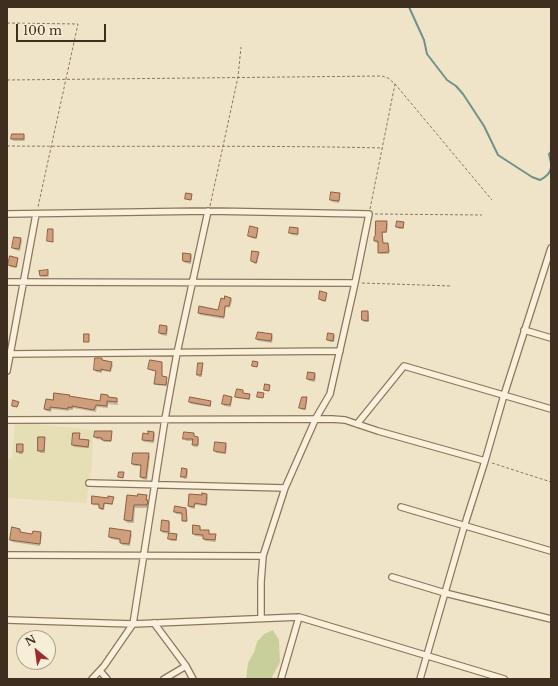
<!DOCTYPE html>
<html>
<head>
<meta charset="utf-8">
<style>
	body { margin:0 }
	#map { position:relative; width:558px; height:686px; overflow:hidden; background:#f0e4c8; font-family:"Libre Baskerville",serif }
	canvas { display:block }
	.frame { position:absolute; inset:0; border:8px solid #3d2e20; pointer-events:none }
	.north { position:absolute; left:16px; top:630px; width:40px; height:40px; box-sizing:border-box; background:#f7eed8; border:1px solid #ada18e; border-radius:50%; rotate:331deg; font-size:11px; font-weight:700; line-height:16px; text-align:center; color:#3d2e20 }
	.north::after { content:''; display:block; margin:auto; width:14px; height:18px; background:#9e2a2b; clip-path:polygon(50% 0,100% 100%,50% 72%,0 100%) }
	.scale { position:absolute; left:16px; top:24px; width:90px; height:18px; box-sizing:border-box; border:2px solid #3d2e20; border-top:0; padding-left:5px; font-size:12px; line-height:14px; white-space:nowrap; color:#3d2e20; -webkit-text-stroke:3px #f7eed8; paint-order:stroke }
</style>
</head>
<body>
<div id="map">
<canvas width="558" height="686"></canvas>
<div class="frame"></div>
<div class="north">N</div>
<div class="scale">100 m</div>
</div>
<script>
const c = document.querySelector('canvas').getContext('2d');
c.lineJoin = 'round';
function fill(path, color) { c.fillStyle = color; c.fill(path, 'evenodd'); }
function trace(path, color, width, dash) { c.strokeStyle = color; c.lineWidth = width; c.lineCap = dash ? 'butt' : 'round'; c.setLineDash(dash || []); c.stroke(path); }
fill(new Path2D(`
	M15 422 93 430 92 465 86 503 7 498V459H12Z`), '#e6deb5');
fill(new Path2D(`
	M273 630 279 640 280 662 271 679H246L248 663 254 652 257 642 264 634Z`), '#c9cf9b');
fill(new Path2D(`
	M24 135 25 141H13L12 139Z
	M339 194 340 197 339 203 332 202 331 199Z
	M386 222 388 224 387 233H382L383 244H388L389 246V254H380L379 242 376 243 375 241Z
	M403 223 404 225V229H399L397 227Z
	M257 228 258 231 257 239 251 238 249 236Z
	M297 228 298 236 292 235 290 233Z
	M21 239 22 241 20 251 15 250 13 248Z
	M258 252 259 254 257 264 253 263 252 261Z
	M191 255 192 257 191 264 185 263 184 261Z
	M17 259 18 261 17 268 10 267 9 265Z
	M47 271 49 277H42L41 275Z
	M321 293 326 294 327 296 326 302 321 301 320 299Z
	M231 298 232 301 230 308 226 307 224 319 200 315 199 313 219 311Z
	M363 312H368L369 314V322H364L363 320Z
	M167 327 168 329 167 336 161 335 160 333Z
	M271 335 273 337 272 343 258 341 257 339Z
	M334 335 335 337 334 342H330L328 339Z
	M96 359 111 363 113 365 111 372 102 371V373L96 372 95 370Z
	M161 363 162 377 166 378 167 379V386L156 385 157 372 150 370 149 369Z
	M202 364 203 366 202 377H199L198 374Z
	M315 374 316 376 315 382 309 381 308 379Z
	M242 391 243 394 250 395V400L237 398V397Z
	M69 396 70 398 101 402 108 396 109 398 117 399 118 405 108 404V408L97 407 96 412 73 408V410H69V411L52 409 51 412 46 411 45 409 54 402Z
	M231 398 232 400 231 407 224 406 223 404Z
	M306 398 307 401 306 410H302L300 407Z
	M190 402H210L211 404V407L191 404Z
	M111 432V442H104L103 440 96 439 95 437Z
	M154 433 155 435 154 443 144 442 143 440 149 435Z
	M79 434 80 440 88 441 89 443V448L74 447 73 445Z
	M193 434 194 437 198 438 199 440 198 447H194L193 441H186L184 438Z
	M44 438 45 440V453H40L39 450Z
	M226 444 227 446 226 454 216 453 215 451Z
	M18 445H22L23 454H19Z
	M149 454 150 457 147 480 142 479 141 477 142 466H134L133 464Z
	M187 470 188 472 187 479H184L182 476Z
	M206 495 208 497 207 506 195 505V509L190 508 189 506Z
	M128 496H146L149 504V508H135L134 523H127L125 519Z
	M113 498V505L105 504 104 510H101L100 506 94 505 93 503Z
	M176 508 186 509 187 522H184L183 515 176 514Z
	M162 521H169L170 524 169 534 163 533 162 531Z
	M200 527 201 531H208L210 535H215L216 542 205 541 204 537 195 536 194 534Z
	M13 528 20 530 21 533 33 535 41 533 42 535 40 546 12 542 11 540Z
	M130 532 132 535 130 546 122 545 121 541 111 539 110 537Z
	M176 535 177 541H171L169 539Z`), '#0003');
trace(new Path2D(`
	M409 7 424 40 427 54 447 80 456 86 463 94 484 126 498 155 532 177 540 180C546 177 550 174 551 168
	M551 152 549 154 551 163`), '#6f938a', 2);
const building = new Path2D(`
	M12 134H24V139H11Z
	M331 192 340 193 339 201 330 200Z
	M186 193 192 194 191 200 185 199Z
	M376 221H387L386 232H382L383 243H388L389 252 378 253V241H374V237L375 236Z
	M397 221 404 222 403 228 396 227Z
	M250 226 258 228 256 238 248 236Z
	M290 227 298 228V234L289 233Z
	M48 229H53V242L47 241Z
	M14 237 21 238 19 249 12 248Z
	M252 251 259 252 256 263 251 261Z
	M183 253 191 254 190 262 183 261Z
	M10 256 18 258 16 267 8 265Z
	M48 270V275L40 276 39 271Z
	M320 291 327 293 325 301 319 299Z
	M225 296 231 298 229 306H225L224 317 198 313 199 306 218 310 221 298 224 299Z
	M362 311H368V321L362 320Z
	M160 325 167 326 166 334 159 333Z
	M258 332 272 334 271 341 256 339Z
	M328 333 334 334 333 341 327 340Z
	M84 334H89V342H84Z
	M95 358H102V360L112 362 110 371 101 369V371L94 370Z
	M150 360 162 362V376L167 377 166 385 154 384 156 371 148 369Z
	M253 361 258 362 257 367 252 366Z
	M198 363H203L201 375H197Z
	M308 372 315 373 314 380 307 379Z
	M265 384 270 385 269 391 264 390Z
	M237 389 243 390V393L250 394 249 399 235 397Z
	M258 392 264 393 263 398 257 397Z
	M54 393 70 395 69 396 100 401 101 394 108 395V397L117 398V402L107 401V406L96 405 94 410 72 406V408L68 407V409L50 407V410L44 409 46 399 53 400Z
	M224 395 232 397 230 405 222 404Z
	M190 397 211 401 210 406 189 402Z
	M302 397H307L305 409 299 408Z
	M13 400 19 402 17 407 12 406Z
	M95 431H112L111 441 102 440V438L94 437Z
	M148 431 154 432 153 441 142 440 143 433 148 434Z
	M184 432 194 433V436L198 437V445H192L193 439H183Z
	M73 433H80L79 439 89 440 88 447 72 445Z
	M38 437H45L44 451H38Z
	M215 442 226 443 225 453 214 451Z
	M17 444H23V452H17Z
	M133 453H149L146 478 140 477 141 465 132 464Z
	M182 468 187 469 186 477H181Z
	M119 472H124L123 478 118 477Z
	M202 493 207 494 206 505 195 503 194 507 188 506 189 494 202 495Z
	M138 494 147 495 146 500H148L147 505H134L132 521 124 520 127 495 137 496Z
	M92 496 108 498V496L114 497 112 504 104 503 103 509 99 508V504H92Z
	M175 506 186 508 187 521H182V513L174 512Z
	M162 520 169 521V532L161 531Z
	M193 525 200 526V530H209V534H216L215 540 203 539V535L193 534Z
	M12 527 20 529V532L32 534 33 531 41 532 40 544 10 540Z
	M110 528 131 531 129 544 120 543V539L109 537Z
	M169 533 177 534 176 540 168 539Z`);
fill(building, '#cf9f7d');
trace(building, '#8d5f41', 1);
const street = new Path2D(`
	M7 214 208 211 369 214 355 283 330 394 316 418 285 488 263 556 261 582V618
	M7 282 355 283
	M524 330 551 338
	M7 354 340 351
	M7 371 36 214
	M7 420 332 419 345 420 378 431 485 461
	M357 424 404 366 551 409
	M89 483 285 488
	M401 507 551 551
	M7 555 263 556
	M392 577 445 593 551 619
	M7 620 133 624 299 617 504 679
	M154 623 186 666 193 679
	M100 671 107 679
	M92 679 104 666 133 624 165 419 177 353 208 211
	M164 679 186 666
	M281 679 299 617
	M420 679 464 527 485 461 504 395 551 248`);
trace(street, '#8d765c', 8);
trace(new Path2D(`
	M7 23 78 24 38 207
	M7 80 382 76 388 78 395 84 492 200
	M7 146C132 147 258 145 383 148
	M210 206 238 77 241 47
	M370 209 395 84
	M375 214 482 215
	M362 283 452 286
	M492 463 551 482`), '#8d765c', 1, [3, 2]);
trace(street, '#faf1dc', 5.5);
</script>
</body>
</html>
